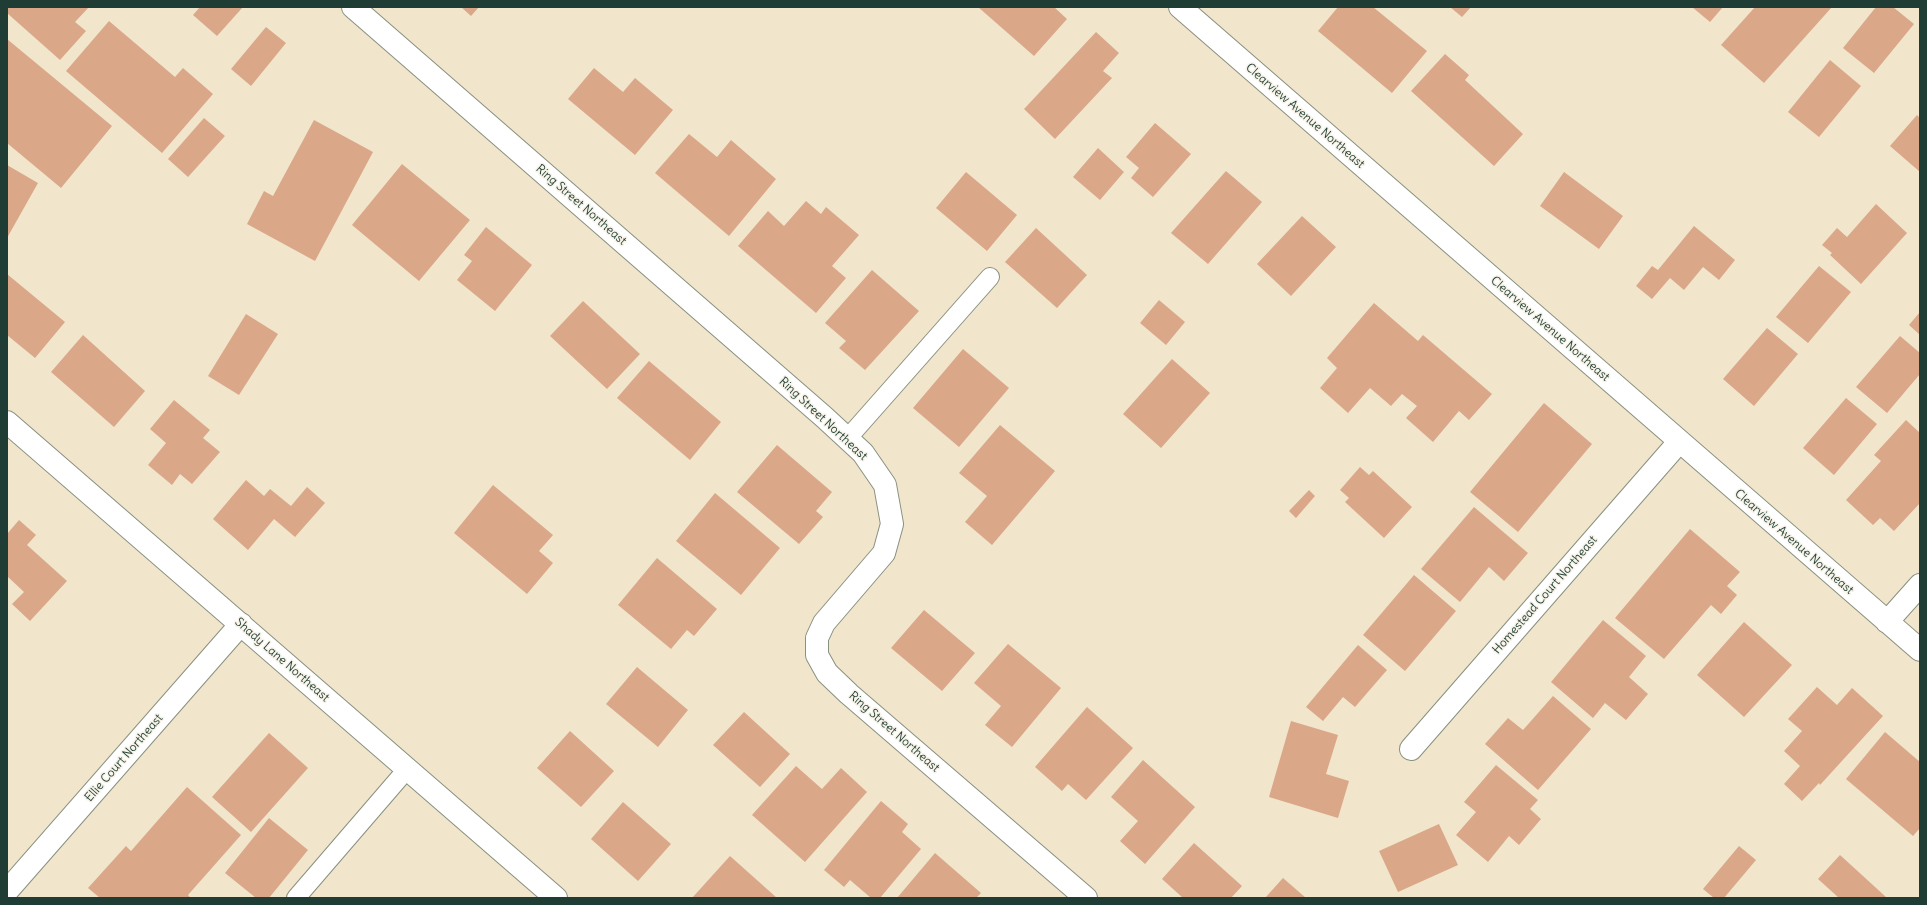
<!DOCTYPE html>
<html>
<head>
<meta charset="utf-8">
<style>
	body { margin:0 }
	#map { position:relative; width:1927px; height:905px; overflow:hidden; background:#f1e5cb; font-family:Delius,sans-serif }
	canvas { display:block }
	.frame { position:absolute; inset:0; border:8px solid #1f3d34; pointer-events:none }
</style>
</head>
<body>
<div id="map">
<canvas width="1927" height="905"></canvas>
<div class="frame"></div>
</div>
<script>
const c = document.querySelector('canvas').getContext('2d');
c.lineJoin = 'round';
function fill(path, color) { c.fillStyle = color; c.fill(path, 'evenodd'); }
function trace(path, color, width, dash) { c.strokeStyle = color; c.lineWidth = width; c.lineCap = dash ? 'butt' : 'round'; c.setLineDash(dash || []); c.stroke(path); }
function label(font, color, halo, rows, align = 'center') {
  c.font = font + ' Delius,sans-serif'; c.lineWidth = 3; c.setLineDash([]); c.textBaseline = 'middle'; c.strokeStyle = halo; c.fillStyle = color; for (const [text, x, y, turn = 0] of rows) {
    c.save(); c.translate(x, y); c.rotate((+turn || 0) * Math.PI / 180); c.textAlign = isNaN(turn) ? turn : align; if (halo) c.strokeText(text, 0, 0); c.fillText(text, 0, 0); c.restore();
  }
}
fill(new Path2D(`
	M7 7H89L75 22 86 31 60 60 7 13Z
	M200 7H243L217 36 193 15Z
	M461 7H479L471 16Z
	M978 7H1054L1067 19 1034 56Z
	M1338 7H1373L1427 51 1392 93 1318 31Z
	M1450 7H1471L1462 17Z
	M1692 7H1723L1710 22Z
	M1755 7H1832L1764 83 1721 45Z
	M1876 7H1893L1914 24 1874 73 1843 48Z
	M109 21 175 77 183 68 213 94 162 153 66 71Z
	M266 27 286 43 251 86 231 69Z
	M1096 32 1119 53 1103 71 1112 78 1055 139 1024 109Z
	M7 39 112 126 61 188 7 143Z
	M1445 54 1469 75 1465 80 1523 134 1494 166 1411 91Z
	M1830 60 1861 86 1819 137 1788 112Z
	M594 68 623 92 635 78 673 110 635 155 568 99Z
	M1917 115 1920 118V172L1890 146Z
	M204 118 225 136 188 177 168 159Z
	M314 120 373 152 315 261 247 224 264 191 273 196Z
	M1155 123 1191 154 1153 197 1131 178 1139 168 1126 157Z
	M689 134 717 157 731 140 776 179 729 236 655 173Z
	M1098 148 1124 172 1100 200 1073 177Z
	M402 164 470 220 419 281 352 225Z
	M7 165 38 183 7 238Z
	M1226 171 1262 202 1208 264 1171 233Z
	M966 172 1017 215 987 251 936 208Z
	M1564 172 1623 216 1599 249 1540 206Z
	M806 201 821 214 826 207 859 235 832 266 846 278 816 313 738 246 768 211 784 226Z
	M1876 204 1907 233 1861 284 1830 255 1832 253 1822 245 1837 228 1847 237Z
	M1302 216 1336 247 1291 296 1257 264Z
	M1694 226 1735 260 1719 280 1703 267 1684 290 1670 278 1652 299 1636 286 1652 266 1658 270Z
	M486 227 532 265 495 311 457 280 472 261 464 255Z
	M1036 228 1087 275 1057 308 1005 262Z
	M1819 266 1851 292 1808 343 1776 317Z
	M872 270 919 311 865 370 839 348 846 341 825 323Z
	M7 274 65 322 35 358 7 335Z
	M1159 300 1185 322 1166 345 1140 323Z
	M583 301 640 354 607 389 550 336Z
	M1374 303 1418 341 1423 335 1492 394 1469 420 1459 411 1433 442 1406 418 1417 406 1402 394 1391 406 1370 388 1348 413 1320 388 1337 368 1327 358Z
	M1920 312V335L1909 325Z
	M246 314 278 334 239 395 208 376Z
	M1767 328 1798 354 1754 406 1723 379Z
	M83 335 145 391 114 427 51 372Z
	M1900 336 1920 353V374L1887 413 1856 387Z
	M963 349 1009 388 959 447 913 408Z
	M1172 359 1210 393 1161 448 1123 414Z
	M649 361 721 422 690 460 617 398Z
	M1846 398 1877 424 1834 475 1803 448Z
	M174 400 210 430 203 438 220 452 192 484 180 474 172 485 148 465 166 443 150 429Z
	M1544 403 1592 444 1518 532 1470 492Z
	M1906 420 1920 433V503L1894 531 1880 518 1873 525 1846 500 1881 461 1874 455Z
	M1000 425 1055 471 992 545 965 522 987 496 959 473Z
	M777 445 832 492 816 511 823 517 799 544 737 492Z
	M1360 467 1369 475 1373 471 1412 507 1384 538 1345 502 1349 498 1340 490Z
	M246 480 264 496 270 489 291 506 307 487 325 503 295 537 274 519 248 550 213 519Z
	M493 485 553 535 539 551 553 563 527 594 454 533Z
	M1309 490 1315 496 1296 518 1289 511Z
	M715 493 780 548 741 595 676 541Z
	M1474 507 1528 553 1504 581 1489 567 1460 602 1421 569Z
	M19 520 36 535 27 545 67 581 30 621 12 604 24 592 8 577 7 578V534Z
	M1690 529 1740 572 1727 586 1737 595 1721 614 1711 605 1664 659 1615 618Z
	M657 558 717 609 694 636 687 630 671 649 618 605Z
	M1414 575 1456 611 1405 671 1363 635Z
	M924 610 975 653 942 691 891 648Z
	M1603 620 1646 656 1629 677 1648 694 1626 720 1605 703 1593 718 1551 682Z
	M1744 622 1792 665 1744 717 1697 675Z
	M1008 644 1061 688 1012 747 985 725 1001 706 974 683Z
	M1358 645 1387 670 1355 707 1343 697 1323 721 1306 707Z
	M637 667 688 710 658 747 606 704Z
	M1817 687 1837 705 1852 688 1883 716 1820 785 1819 783 1802 801 1784 784 1800 766 1784 751 1802 731 1788 719Z
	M1553 696 1591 729 1538 790 1485 744 1508 718 1523 730Z
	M1087 707 1133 748 1086 800 1068 784 1062 791 1035 767Z
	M744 712 790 754 760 787 713 745Z
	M1291 721 1338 735 1326 774 1349 781 1338 818 1269 797Z
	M570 731 614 771 581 807 537 768Z
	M1885 732 1920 762V828L1913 836 1846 779Z
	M269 733 308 768 251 832 212 797Z
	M1143 760 1195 807 1145 864 1120 841 1138 821 1111 797Z
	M1496 765 1538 800 1530 809 1541 819 1519 845 1509 836 1488 862 1456 835 1476 812 1464 802Z
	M796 766 822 789 841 768 867 792 805 862 752 815Z
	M187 787 241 835 188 895 191 898H100L88 888 126 846 131 851Z
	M881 801 908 824 902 832 921 849 880 898H871L850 880 844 887 824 870Z
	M623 802 671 844 638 881 591 839Z
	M269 818 308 850 269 898H256L225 873Z
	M1439 824 1458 865 1398 892 1379 851Z
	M1194 843 1242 886 1231 898H1183L1162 879Z
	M1739 846 1756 860 1724 898H1714L1703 889Z
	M935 853 981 893 976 898H897Z
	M1840 855 1886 897 1885 898H1839L1818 879Z
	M730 856 777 898H692Z
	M1283 878 1306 898H1265Z`), '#daa888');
const lane = new Path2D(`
	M847 439 990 277
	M296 898 408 768`);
const street = new Path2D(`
	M353 7 824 417 863 453 885 485 892 524 884 553 824 623 817 638V655L827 673 849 694 1086 898
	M1180 7 1920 650
	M7 422 556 898
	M1887 622 1920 585
	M1411 749 1679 442
	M7 891 241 624`);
trace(lane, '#889180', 20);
trace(street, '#889180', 24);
trace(lane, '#fff', 18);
trace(street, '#fff', 22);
label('12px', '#1f3d34', '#f7f3e8', [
	["Clearview Avenue Northeast",1305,116,41],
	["Ring Street Northeast",581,205,41],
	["Clearview Avenue Northeast",1550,329,41],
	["Ring Street Northeast",823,419,43],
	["Clearview Avenue Northeast",1794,542,41],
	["Homestead Court Northeast",1545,595,-49],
	["Shady Lane Northeast",282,660,41],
	["Ring Street Northeast",894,732,41],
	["Ellie Court Northeast",124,758,-49]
]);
</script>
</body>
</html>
